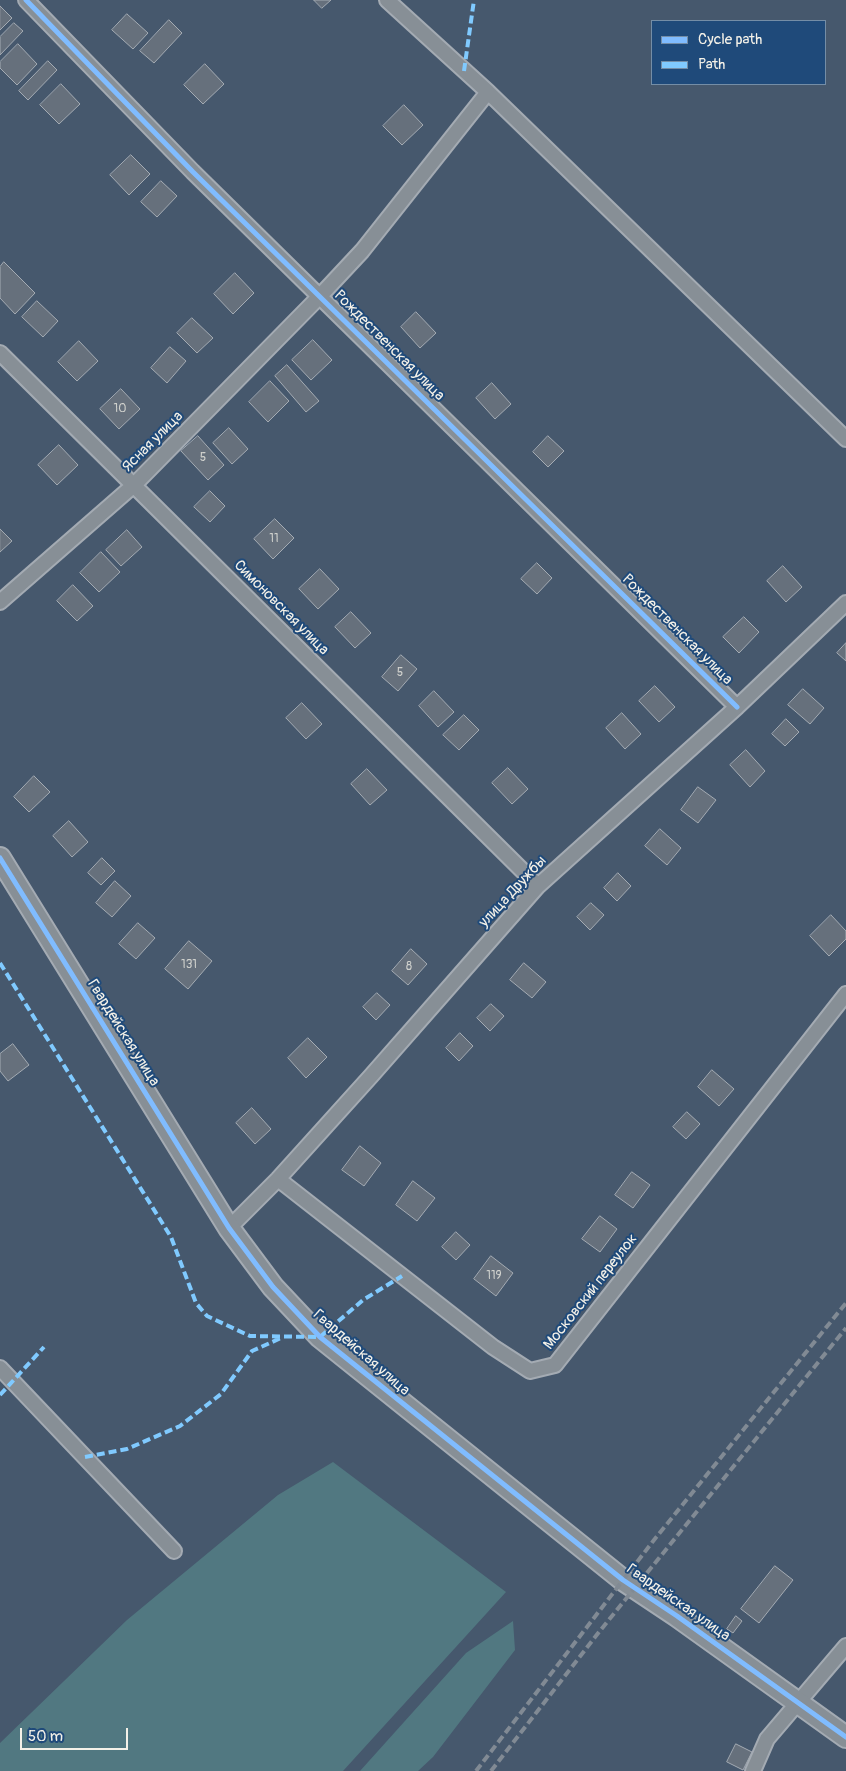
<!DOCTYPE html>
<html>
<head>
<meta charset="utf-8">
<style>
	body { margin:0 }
	#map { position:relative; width:846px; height:1771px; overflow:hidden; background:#46586d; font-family:Pangolin,sans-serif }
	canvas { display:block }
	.legend { position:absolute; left:651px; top:20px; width:175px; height:65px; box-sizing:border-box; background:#1f4a7a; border:1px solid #748da6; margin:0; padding:6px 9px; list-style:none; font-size:15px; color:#f4f1e8 }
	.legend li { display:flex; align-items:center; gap:10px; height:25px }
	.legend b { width:25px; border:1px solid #748da6 }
	.scale { position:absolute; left:20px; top:1728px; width:108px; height:22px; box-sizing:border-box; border:2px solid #f4f1e8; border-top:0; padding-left:6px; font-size:15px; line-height:18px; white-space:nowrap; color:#f4f1e8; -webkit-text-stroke:4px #1f4a7a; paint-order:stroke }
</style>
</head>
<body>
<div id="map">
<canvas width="846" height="1771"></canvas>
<ul class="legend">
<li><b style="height:6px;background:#80bcff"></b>Cycle path</li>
<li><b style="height:6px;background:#80caff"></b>Path</li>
</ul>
<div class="scale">50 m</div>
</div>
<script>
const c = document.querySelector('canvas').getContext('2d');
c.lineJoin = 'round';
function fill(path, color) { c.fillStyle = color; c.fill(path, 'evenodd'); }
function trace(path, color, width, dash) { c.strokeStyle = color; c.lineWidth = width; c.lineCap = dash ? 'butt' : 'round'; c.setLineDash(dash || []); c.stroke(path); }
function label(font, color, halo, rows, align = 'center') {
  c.font = font + ' Pangolin,sans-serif'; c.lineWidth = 4; c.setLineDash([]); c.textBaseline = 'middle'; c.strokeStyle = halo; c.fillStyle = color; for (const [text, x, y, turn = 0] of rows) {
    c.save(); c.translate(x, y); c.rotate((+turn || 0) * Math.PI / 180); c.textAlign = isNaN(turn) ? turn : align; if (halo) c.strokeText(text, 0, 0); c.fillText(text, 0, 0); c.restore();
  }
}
fill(new Path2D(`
	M333 1462 506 1592 343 1771H0V1743L127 1620 278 1495Z
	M513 1621 515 1650 433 1757 418 1771H360L466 1653Z`), '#517881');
const building = new Path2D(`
	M314 0H331L322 8Z
	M0 6 12 18 0 30Z
	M127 14 148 33 133 49 112 30Z
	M169 20 182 33 154 63 140 51Z
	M14 23 23 31 0 55V37Z
	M18 44 37 64 17 85 0 68V62Z
	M48 61 57 70 28 100 19 91Z
	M205 64 224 84 203 104 184 85Z
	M61 84 80 104 59 124 40 105Z
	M404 105 423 125 402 145 383 126Z
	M131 155 150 174 129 195 110 175Z
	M161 181 177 196 157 217 141 202Z
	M4 262 35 293 15 314 0 298V267Z
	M235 273 254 293 233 314 214 294Z
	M37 301 58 321 43 337 22 317Z
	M416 312 436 333 420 348 401 327Z
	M192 318 213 338 197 353 177 333Z
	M313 340 332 360 311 380 292 360Z
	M79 341 98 361 77 381 58 362Z
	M170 347 186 361 167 383 151 368Z
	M287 365 319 401 306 412 275 376Z
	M270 381 289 401 268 422 249 402Z
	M492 383 511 404 495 419 476 398Z
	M121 389 140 409 119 429 100 409Z
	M229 428 248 449 232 464 213 443Z
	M198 436 224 465 208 480 181 451Z
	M548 436 564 451 548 467 533 452Z
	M59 445 78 465 57 485 38 465Z
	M210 491 225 506 210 522 194 507Z
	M275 519 294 538 273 559 254 539Z
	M0 529 12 541 0 552Z
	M127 530 142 547 121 566 106 550Z
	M101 552 120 572 99 592 80 573Z
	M537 563 552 578 537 594 521 579Z
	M783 566 802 587 786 602 767 581Z
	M320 569 339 589 318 609 299 589Z
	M73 585 93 606 77 621 57 601Z
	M351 612 371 633 355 648 335 627Z
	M744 617 759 632 739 653 723 637Z
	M846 643V661L837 653Z
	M401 655 417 669 398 691 382 677Z
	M655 686 675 707 659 722 639 701Z
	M803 689 824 708 810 724 788 705Z
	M434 691 454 712 438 727 419 706Z
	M302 703 322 724 306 739 286 718Z
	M622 713 641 734 625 749 606 728Z
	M464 715 479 730 459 750 443 735Z
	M786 719 799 732 785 746 772 734Z
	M746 750 765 771 750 787 730 765Z
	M508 768 528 789 512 804 492 783Z
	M367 769 387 790 370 805 351 784Z
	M34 776 50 792 29 812 14 797Z
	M698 787 716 800 698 823 681 810Z
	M69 821 88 842 72 857 53 836Z
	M660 829 681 848 667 865 645 846Z
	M102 858 115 871 101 885 88 873Z
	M618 873 631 886 617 901 604 888Z
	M115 881 131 896 112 917 96 903Z
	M591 903 604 915 590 930 577 917Z
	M831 915 846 931V939L829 956 810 936Z
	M138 923 155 938 136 959 119 944Z
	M189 941 212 961 188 989 165 969Z
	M411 949 427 964 408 985 392 971Z
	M524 963 546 982 532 998 510 980Z
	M377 993 390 1005 376 1020 363 1007Z
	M491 1004 504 1016 490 1031 477 1018Z
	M460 1033 473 1046 459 1061 446 1048Z
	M308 1038 327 1057 306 1078 288 1058Z
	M13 1044 29 1065 8 1081 0 1071V1054Z
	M712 1070 734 1089 719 1106 698 1087Z
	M252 1108 271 1129 255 1144 236 1123Z
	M687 1112 700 1124 686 1139 673 1127Z
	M360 1146 381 1163 364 1186 342 1170Z
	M632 1172 650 1185 633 1208 615 1195Z
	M413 1181 435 1198 417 1221 396 1205Z
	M600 1216 617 1229 600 1252 582 1239Z
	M456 1232 470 1245 456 1260 442 1247Z
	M491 1256 513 1273 496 1296 474 1279Z
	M775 1566 793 1580 759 1623 741 1609Z
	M736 1616 742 1621 733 1633 727 1629Z
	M736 1744 752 1752 743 1770 727 1762Z`);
fill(building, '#66707c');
trace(building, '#a4abb3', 1);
const street = new Path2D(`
	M26 0 193 172 737 707
	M488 92 846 439
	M0 353 538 886
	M0 602 134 485 320 296 362 251 488 92 387 0
	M278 1179 493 1347 530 1371 555 1365 846 994
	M229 1228 278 1179 371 1076 538 886 737 707 846 603
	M0 1368 174 1551
	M753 1771 767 1739 846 1646`);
const secondary = new Path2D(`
	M0 858 229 1228 273 1287 320 1337 623 1580 677 1616 846 1737`);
trace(street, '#a4abb3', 18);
trace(secondary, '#a4abb3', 24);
trace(street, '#878f96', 14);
trace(secondary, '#878f96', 20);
trace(new Path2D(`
	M476 1771 654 1540 846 1303
	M491 1771 599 1632 846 1328`), '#818a94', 4, [8, 4]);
trace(new Path2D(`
	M464 71 474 0
	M0 963 171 1237 196 1303 207 1316 250 1336 320 1337 363 1300 402 1276
	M0 1395 44 1347
	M85 1457 127 1449 180 1426 221 1394 252 1351 281 1338`), '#80caff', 4, [8, 4]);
trace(new Path2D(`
	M26 0 193 172 737 707
	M0 858 229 1228 273 1287 320 1337 623 1580 677 1616 846 1737`), '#80bcff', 5);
label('12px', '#d0d1cd', null, [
	["10",120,409],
	["5",203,458],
	["11",274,539],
	["5",400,673],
	["131",189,965],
	["8",409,967],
	["119",494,1276]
]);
label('15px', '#f4f1e8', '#1f4a7a', [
	["Рождественская улица",389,346,45],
	["Ясная улица",153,442,-45],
	["Симоновская улица",281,608,45],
	["Рождественская улица",677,630,45],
	["улица Дружбы",513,892,-47],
	["Гвардейская улица",123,1033,58],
	["Московский переулок",591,1292,-52],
	["Гвардейская улица",361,1353,41],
	["Гвардейская улица",678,1603,35]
]);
</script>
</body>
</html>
